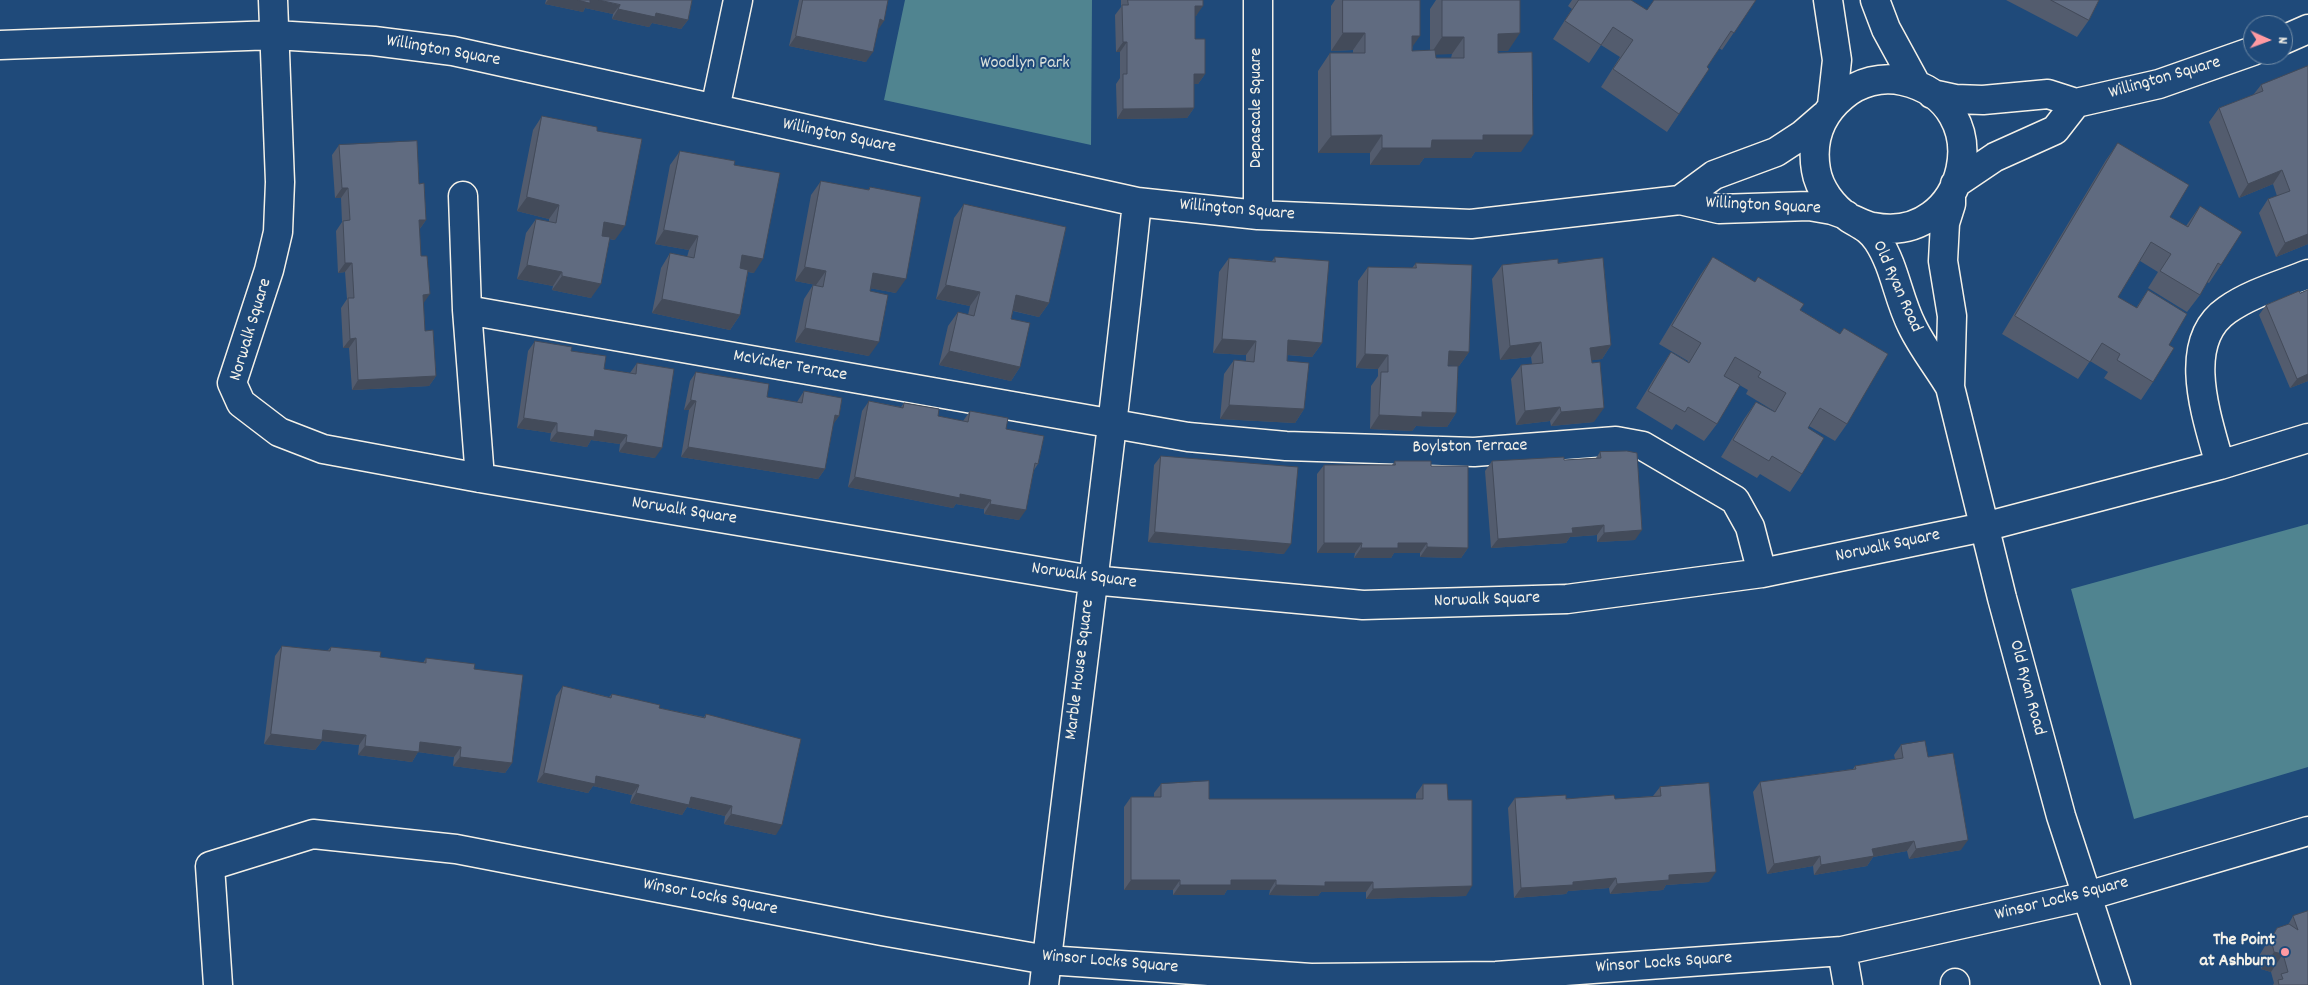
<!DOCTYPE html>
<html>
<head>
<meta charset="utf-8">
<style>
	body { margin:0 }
	#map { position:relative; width:2308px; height:985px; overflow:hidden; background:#1f4a7a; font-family:Dekko,sans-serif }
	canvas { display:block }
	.north { position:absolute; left:2243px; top:15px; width:50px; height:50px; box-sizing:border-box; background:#1f4a7a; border:1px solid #748da6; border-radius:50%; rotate:92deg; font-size:14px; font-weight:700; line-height:20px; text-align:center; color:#f4f1e8 }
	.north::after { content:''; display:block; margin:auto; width:18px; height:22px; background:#ff9aa2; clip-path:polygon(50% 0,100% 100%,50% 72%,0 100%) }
</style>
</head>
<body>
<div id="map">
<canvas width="2308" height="985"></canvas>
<div class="north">N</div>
</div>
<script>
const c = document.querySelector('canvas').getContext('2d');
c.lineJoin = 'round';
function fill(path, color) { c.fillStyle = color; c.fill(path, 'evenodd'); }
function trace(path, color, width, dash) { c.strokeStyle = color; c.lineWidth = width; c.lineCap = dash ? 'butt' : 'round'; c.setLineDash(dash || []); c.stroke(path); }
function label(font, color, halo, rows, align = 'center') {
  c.font = font + ' Dekko,sans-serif'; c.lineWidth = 4; c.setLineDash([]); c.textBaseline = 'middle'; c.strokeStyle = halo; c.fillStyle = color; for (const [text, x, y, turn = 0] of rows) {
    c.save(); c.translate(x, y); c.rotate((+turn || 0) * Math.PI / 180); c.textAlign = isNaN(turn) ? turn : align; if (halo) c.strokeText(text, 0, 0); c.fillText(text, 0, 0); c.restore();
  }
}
fill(new Path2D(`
	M905 0H1092L1091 145 884 100Z
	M2308 524V767L2134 819 2071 589Z`), '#508490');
const minor = new Path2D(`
	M273 0 280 182 278 232 269 270 232 383 241 403 279 432 323 449 480 478 1092 580 1363 605 1567 599 1762 573 1984 527 2220 465 2308 438
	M1828 0 1837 60 1832 105
	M1875 0 1886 29 1916 84
	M2283 40 2308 29
	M0 45 275 35 374 41 453 51 1137 202 1258 215 1471 224 1680 200 1719 209 1809 206 1832 210 1846 215
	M1932 94 1955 99 1983 100 2048 94 2076 103 2159 84 2253 51
	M715 109 738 0
	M1955 184 1995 157 2055 130 2076 103
	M1951 195V204L1945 223 1943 261 1952 316 1950 387 2002 598 2061 816 2116 985
	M463 196 467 310 480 478
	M1680 200 1714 175 1776 152 1802 135 1824 116
	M1258 215V0
	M1852 219C1859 222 1866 226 1873 227 1968 246 2001 103 1903 81 1882 76 1859 82 1843 96 1820 115 1811 141 1816 170 1819 189 1833 207 1849 218 1862 226 1869 228 1878 241 1895 267 1898 299 1912 326 1922 347 1938 367 1950 387
	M467 310 1188 437 1286 446 1474 452 1616 441 1643 446 1735 500 1750 527 1762 573
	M2220 465C2208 420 2179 343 2227 310 2251 293 2281 285 2308 274
	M1842 951 1848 985
	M1955 983V985
	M218 985 210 866 313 834 456 849 882 931 1047 960 1311 978 1496 976 1842 951 2087 896 2308 831
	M1044 985C1074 724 1110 464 1137 202`);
trace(minor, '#f4f1e8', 31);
trace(minor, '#1f4a7a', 28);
fill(new Path2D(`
	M546 0H692L688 20 681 29 652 23 649 27 612 19 613 14 585 8 583 12 545 4Z
	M799 0H888L866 62 789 46Z
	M1121 0H1203L1196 16H1195V39L1205 74 1198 84H1194V108L1187 118 1117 119 1116 84 1120 78V52H1116L1115 15 1121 7Z
	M1335 0H1420L1412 51 1430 50V9L1436 0H1520L1508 51H1498L1521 152H1475L1471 158H1424L1419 165H1370V153H1318V71L1330 53H1353V50L1331 51V6ZM1436 54H1452L1451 58H1436Z
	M1572 0H1631L1646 10 1756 0 1722 50 1719 48 1707 67 1679 114 1667 132 1601 87 1620 57 1601 45 1589 63 1553 39 1572 9 1568 6Z
	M2006 0H2099L2089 20 2077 37Z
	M2308 66V244L2276 257 2259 213 2268 199 2277 196 2273 184 2239 198 2209 122 2219 108 2253 95 2261 85Z
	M542 116 597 131 615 240 609 239 591 298 552 290 553 286 517 279 526 233 536 219 549 222V219L517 211 533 130Z
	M2118 143 2170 217 2186 226 2200 206 2221 265 2209 283 2207 282 2200 295 2187 312 2148 288 2158 272 2140 261 2118 297 2136 308 2148 290 2169 345 2153 382 2141 400 2104 378 2108 372 2090 361 2078 379 2002 334 2106 160Z
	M339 145 419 184 426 220 419 230 425 331 436 376 429 386 352 390 349 348H343L341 308 347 299 345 272 338 273 336 231 342 222 341 198H335L332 155Z
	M680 151 734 165 754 273 748 272 740 315 730 330 652 313 661 268 670 253 687 257 689 250 655 244 670 165Z
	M821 181 868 190 870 187 896 293 870 288 869 356 795 342 804 299 813 285H816L795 281 811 195Z
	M964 204 1049 303 1039 317 1013 311 1011 319 1020 367 1011 381 939 365 948 326 958 312 968 315 970 306 936 299 954 218Z
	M1275 257 1322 343 1312 357 1287 355V361L1304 409 1295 423 1220 419 1224 374 1234 360 1246 361V355L1213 353 1219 272 1229 258 1272 261Z
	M1713 257 1840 334 1844 328 1847 424 1835 441 1809 426 1808 428 1802 474 1790 492 1760 474 1757 478 1721 457 1744 419 1756 402 1773 412 1774 411 1746 394 1748 390 1724 376 1717 424 1704 441 1676 424 1672 430 1636 408 1659 370 1671 352 1688 362V361L1659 344 1701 274Z
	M1416 263 1469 352 1459 366 1448 365 1456 413 1447 427 1416 426 1412 431 1370 429 1371 386 1378 376V369L1356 368 1358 281 1368 267 1412 268Z
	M1558 263 1611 345 1602 359 1592 360 1594 422 1551 426 1550 421 1516 425 1511 379 1521 365 1532 364 1531 357 1500 360 1492 279 1502 265Z
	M2308 290V381L2290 388 2259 315 2266 305Z
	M535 341 571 351 604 369 630 373 637 363 655 458 619 452 620 444 591 440 587 447 550 441 551 433 517 428 528 351Z
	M696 372 767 397 797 402 804 391 839 416 833 424 825 469 818 479 681 457 689 410H684L690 381Z
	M869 401 901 407 904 403 938 416 963 421 970 411 1006 429 1038 464 1034 470 1019 520 984 514V509L956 504 953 508 848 487 862 411Z
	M1600 452 1635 540 1597 542V535L1570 537 1566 543 1491 548 1485 471 1492 461 1564 460 1596 458Z
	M1161 456 1284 554 1148 542 1154 465Z
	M1395 461 1431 466 1468 548 1461 558 1420 557V553H1394L1391 558H1354L1355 553H1317V474L1324 465H1392Z
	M282 646 327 651 331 647 380 657 423 663 426 658 474 669 512 763 505 773 453 766 454 757 418 752 412 762 358 755 359 745 322 741 315 750 264 744 275 656Z
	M563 686 609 697 612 694 659 708 704 717 706 714 776 835 724 824 725 816 687 807 682 815 630 803 632 795 593 786 588 793 537 782 556 696Z
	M1901 745 1928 757 1961 850 1909 859 1907 851 1873 857 1867 866 1814 875 1813 866 1767 874 1753 792 1760 782 1853 769 1855 766 1895 759 1894 755Z
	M1161 784 1209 799H1416V794L1423 784 1448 800 1466 896 1366 899V892H1321L1318 896 1269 895 1270 890H1227L1224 895H1173V890H1124V807L1131 797H1154V793Z
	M1660 787 1709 882 1666 885 1663 890 1610 894 1609 888 1568 891 1566 894 1514 898 1508 808 1515 798 1615 799 1653 796Z
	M2308 911V985H2273L2274 983 2271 972 2261 969 2259 956 2265 946 2277 928 2288 925 2293 916Z`), '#535c6e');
fill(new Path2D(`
	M548 0H599L620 5 613 14 585 8 583 12 545 4Z
	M1195 6H1203L1196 16H1188Z
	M618 9 656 13 688 20 681 29 652 23 649 27 612 19Z
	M880 19 884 21 878 30Z
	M1343 33H1365L1353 50 1331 51Z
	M1520 33 1508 51H1486L1498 34Z
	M796 36 873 52 866 62 789 46Z
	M1412 36H1420L1408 53Z
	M1442 37H1464L1452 54 1430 55Z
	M1123 42H1127L1120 52H1116Z
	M1194 74H1205L1198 84H1187Z
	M1194 108 1187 118 1117 119 1123 109Z
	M1382 135 1370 153H1318L1331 136Z
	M1483 135H1533L1521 152H1475L1471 158H1424L1419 165H1370L1382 148 1432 140Z
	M2282 170 2273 184 2239 198 2248 184Z
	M342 188H348L341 198H335Z
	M527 197 559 205 549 219 517 211Z
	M419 220H426L419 230Z
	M604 222 625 226 615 240 594 236Z
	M664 230 698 236 689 250 655 244Z
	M2308 234V244L2276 257 2285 243Z
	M742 255 763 259 754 273 733 269Z
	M345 263H352L345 272 338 273Z
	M527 265 562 272 553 286 517 279Z
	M805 267 826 271 816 285 795 281Z
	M873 273 906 279 896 293 864 287Z
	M562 276 601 284 591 298 552 290Z
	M946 285 980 292 970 306 936 299Z
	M430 294 423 304V295Z
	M1016 295 1049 303 1039 317 1006 309Z
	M662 299 740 315 730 330 652 313Z
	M805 328 879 342 869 356 795 342Z
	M356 338 349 348H343L350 339Z
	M1222 339 1256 341 1246 355 1213 353Z
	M1288 340 1322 343 1312 357 1278 354Z
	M1541 342 1531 357 1500 360 1510 346Z
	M1611 345 1602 359 1580 362 1590 348Z
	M949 351 1020 367 1011 381 939 365Z
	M1449 351 1469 352 1459 366 1439 365Z
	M1365 354 1388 355 1378 369 1356 368Z
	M2308 374V381L2290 388 2297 379Z
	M436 376 429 386 352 390 358 380Z
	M691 400 696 401 689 410H684Z
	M1229 405 1304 409 1295 423 1220 419Z
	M1560 407 1550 421 1516 425 1525 411Z
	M1604 408 1594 422 1551 426 1561 412Z
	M1422 412 1456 413 1447 427 1416 426 1412 431 1370 429 1379 415Z
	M835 415 839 416 832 426Z
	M524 418 557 423 551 433 517 428Z
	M595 430 627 435 620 444 591 440 587 447 550 441 557 432Z
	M626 442 662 448 655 458 619 452Z
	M688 447 825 469 818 479 681 457Z
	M855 477 960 494 991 500 984 509 956 504 953 508 848 487Z
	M990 504 1026 510 1019 520 984 514Z
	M1604 525 1597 535 1570 537 1566 543 1491 548 1498 539 1572 528Z
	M1642 530 1635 540 1597 542 1604 533Z
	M1155 532 1291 544 1284 554 1148 542Z
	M1324 543H1362L1355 553H1317Z
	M1398 543H1427L1420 553H1394L1391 558H1354L1361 548Z
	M1427 547 1468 548 1461 558 1420 557Z
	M323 730 366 735 359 745 322 741 315 750 264 744 271 734Z
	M420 742 461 747 454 757 418 752 412 762 358 755 365 746Z
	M460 757 512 763 505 773 453 766Z
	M544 773 596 776 639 785 632 795 593 786 588 793 537 782Z
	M636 793 691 797 732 806 725 816 687 807 682 815 630 803Z
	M731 814 782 825 776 835 724 824Z
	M1968 840 1961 850 1909 859 1916 849Z
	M1914 841 1907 851 1873 857 1867 866 1814 875 1821 865 1872 849Z
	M1820 856 1813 866 1767 874 1774 864Z
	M1716 872 1709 882 1666 885 1663 890 1610 894 1617 884 1669 875Z
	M1616 878 1609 888 1568 891 1566 894 1514 898 1521 888 1573 882Z
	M1131 880H1180L1173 890H1124Z
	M1231 880H1276L1270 890H1227L1224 895H1173L1180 885Z
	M1325 882H1373L1366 892H1321L1318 896 1269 895 1276 885Z
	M1472 886 1466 896 1366 899 1373 889Z
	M2274 952 2283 954 2271 972 2261 969Z`), '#434b5a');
const building = new Path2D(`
	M578 0H590V3Z
	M599 0H692L688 20 656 13 655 17 618 9 620 5Z
	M803 0H888L884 21 880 19 873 52 796 36Z
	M1128 0H1203V6H1195V39H1205V74H1194V108L1123 109V74H1127V42H1123L1122 5H1128Z
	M1343 0H1420V36H1412V51L1435 50 1436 58H1464V37H1442V0H1520V33L1498 34V53L1532 52 1533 135H1483V140H1432L1431 148H1382V135L1331 136 1330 53H1365V33H1343Z
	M1579 0H1631L1647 10 1654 0H1756L1734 33 1731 31 1707 67 1709 69 1679 114 1613 69 1633 40 1613 27 1601 45 1565 21Z
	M2051 0H2099L2089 20Z
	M2308 66V234L2285 243 2268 199 2290 191 2282 170 2248 184 2219 108 2263 91 2261 85Z
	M542 116 597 127V131L642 139 625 226 604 222 602 236 610 237 601 284 562 276V272L527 265 536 219 556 223 559 205 527 197Z
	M417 141 419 184 424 183 426 220H419L421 256H427L430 294 423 295 425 331 433 330 436 376 358 380 356 338 350 339 348 298H354L352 263H345L343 221 350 220 348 188H342L339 145Z
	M2118 143 2189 185 2170 217 2188 227 2200 206 2242 232 2221 265 2218 263 2200 295 2160 271 2171 254 2151 242 2118 297 2137 308 2148 290 2187 314 2169 345 2174 348 2153 382 2117 360 2120 354 2102 343 2090 362 2015 316Z
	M680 151 735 161 734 165 780 173 763 259 742 255 740 268 748 270 740 315 662 299 670 253 694 258 698 236 664 230Z
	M821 181 869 190 870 187 921 197 906 279 873 273 870 291 888 295 879 342 805 328 813 285 823 287 826 271 805 267Z
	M964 204 1066 227 1049 303 1016 295 1011 319 1030 323 1020 367 949 351 958 312 974 316 980 292 946 285Z
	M1275 257 1329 261 1322 343 1288 340 1287 361 1309 363 1304 409 1229 405 1234 360 1254 362 1256 341 1222 339 1229 258 1275 262Z
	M1713 257 1755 282 1758 277 1804 304 1800 310 1840 334 1844 328 1888 354 1847 424 1820 408 1808 428 1824 438 1802 474 1772 456 1769 461 1733 440 1756 402 1775 412 1786 393 1758 377 1761 372 1735 357 1724 376 1740 385 1717 424 1688 407 1685 412 1648 391 1671 352 1689 363 1701 343 1672 326Z
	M1603 258 1611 345 1590 348 1592 363 1600 362 1604 408 1561 412 1560 407 1525 411 1521 365 1543 363 1541 342 1510 346 1502 265 1558 259V263Z
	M1416 263 1472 265 1469 352 1449 351 1448 366H1458L1456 413 1422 412V417L1379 415 1381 372H1388V355L1365 354 1368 267 1416 268Z
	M2308 290V374L2297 379 2266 305 2299 291 2300 293Z
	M535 341 572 347 571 351 606 356 604 369 636 374 637 363 674 369 662 448 626 442 627 435 595 430 594 437 557 432V423L524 418Z
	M696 372 769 384 767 397 802 403 804 391 842 398 839 416 835 415 825 469 688 447 696 401 691 400Z
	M869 401 903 408 904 403 939 409 938 416 968 422 970 411 1008 418 1006 429 1044 436 1038 464 1035 463 1026 510 990 504 991 500 960 494V498L855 477Z
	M1627 451 1637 453 1642 530 1604 533V525L1572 528 1573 533 1498 539 1492 461 1564 457V460L1601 458 1600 452Z
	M1161 456 1298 467 1291 544 1155 532Z
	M1395 461H1431V466H1468V548L1427 547V543H1398V548H1361L1362 543H1324V465H1395Z
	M282 646 330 651 331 647 381 652 380 657 426 663V658L475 664 474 669 523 675 512 763 460 757 461 747 420 742 419 752 365 746 366 735 323 730 322 740 271 734Z
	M563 686 611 698 612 694 660 705 659 708 705 718 706 714 801 739 782 825 731 814 732 806 691 797 689 805 636 793 639 785 596 776 595 784 544 773Z
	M1925 741 1928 757 1953 753 1968 840 1916 849 1914 841 1872 849 1874 856 1821 865 1820 856 1774 864 1760 782 1856 769 1855 766 1903 758 1901 745Z
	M1209 781V799H1423V784H1447L1448 800H1472V886L1373 889V882H1325V886L1276 885V880H1231V885H1180V880H1131V797H1161V784Z
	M1709 783 1716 872 1669 875V880L1617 884 1616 878 1573 882V885L1521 888 1515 798 1566 795V799L1614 795 1615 799 1661 796 1660 787Z
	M2308 911V985H2279L2278 980 2283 979 2281 974 2288 972 2283 954 2274 952 2271 939 2277 928 2289 924 2298 930 2293 916Z`);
fill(building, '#606b80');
trace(building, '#434b5a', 1);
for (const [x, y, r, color] of [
	[2285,952,5,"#ff9aa2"]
]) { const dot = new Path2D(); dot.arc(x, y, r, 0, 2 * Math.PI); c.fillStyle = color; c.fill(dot); trace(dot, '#1f4a7a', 2); }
label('18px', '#f4f1e8', '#1f4a7a', [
	["Willington Square",443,52,10],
	["Willington Square",2165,79,-16],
	["Depascale Square",1258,108,-90],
	["Willington Square",839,137,12],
	["Willington Square",1763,207,3],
	["Willington Square",1237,211,5],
	["Old Ryan Road",1896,287,66],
	["Norwalk Square",252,330,-73],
	["McVicker Terrace",790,367,10],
	["Boylston Terrace",1470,448,-1],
	["Norwalk Square",684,512,9],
	["Norwalk Square",1888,547,-12],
	["Norwalk Square",1084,577,8],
	["Norwalk Square",1487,601,-2],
	["Marble House Square",1081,670,-83],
	["Old Ryan Road",2026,688,75],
	["Winsor Locks Square",710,898,11],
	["Winsor Locks Square",2062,900,-14],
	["Winsor Locks Square",1110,963,5],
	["Winsor Locks Square",1664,964,-4]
]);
label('18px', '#dbe1db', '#1f4a7a', [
	["Woodlyn Park",1025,65]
]);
label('bold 18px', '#f4f1e8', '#1f4a7a', [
	["The Point",2275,942],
	["at Ashburn",2275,963]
], 'right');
</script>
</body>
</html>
